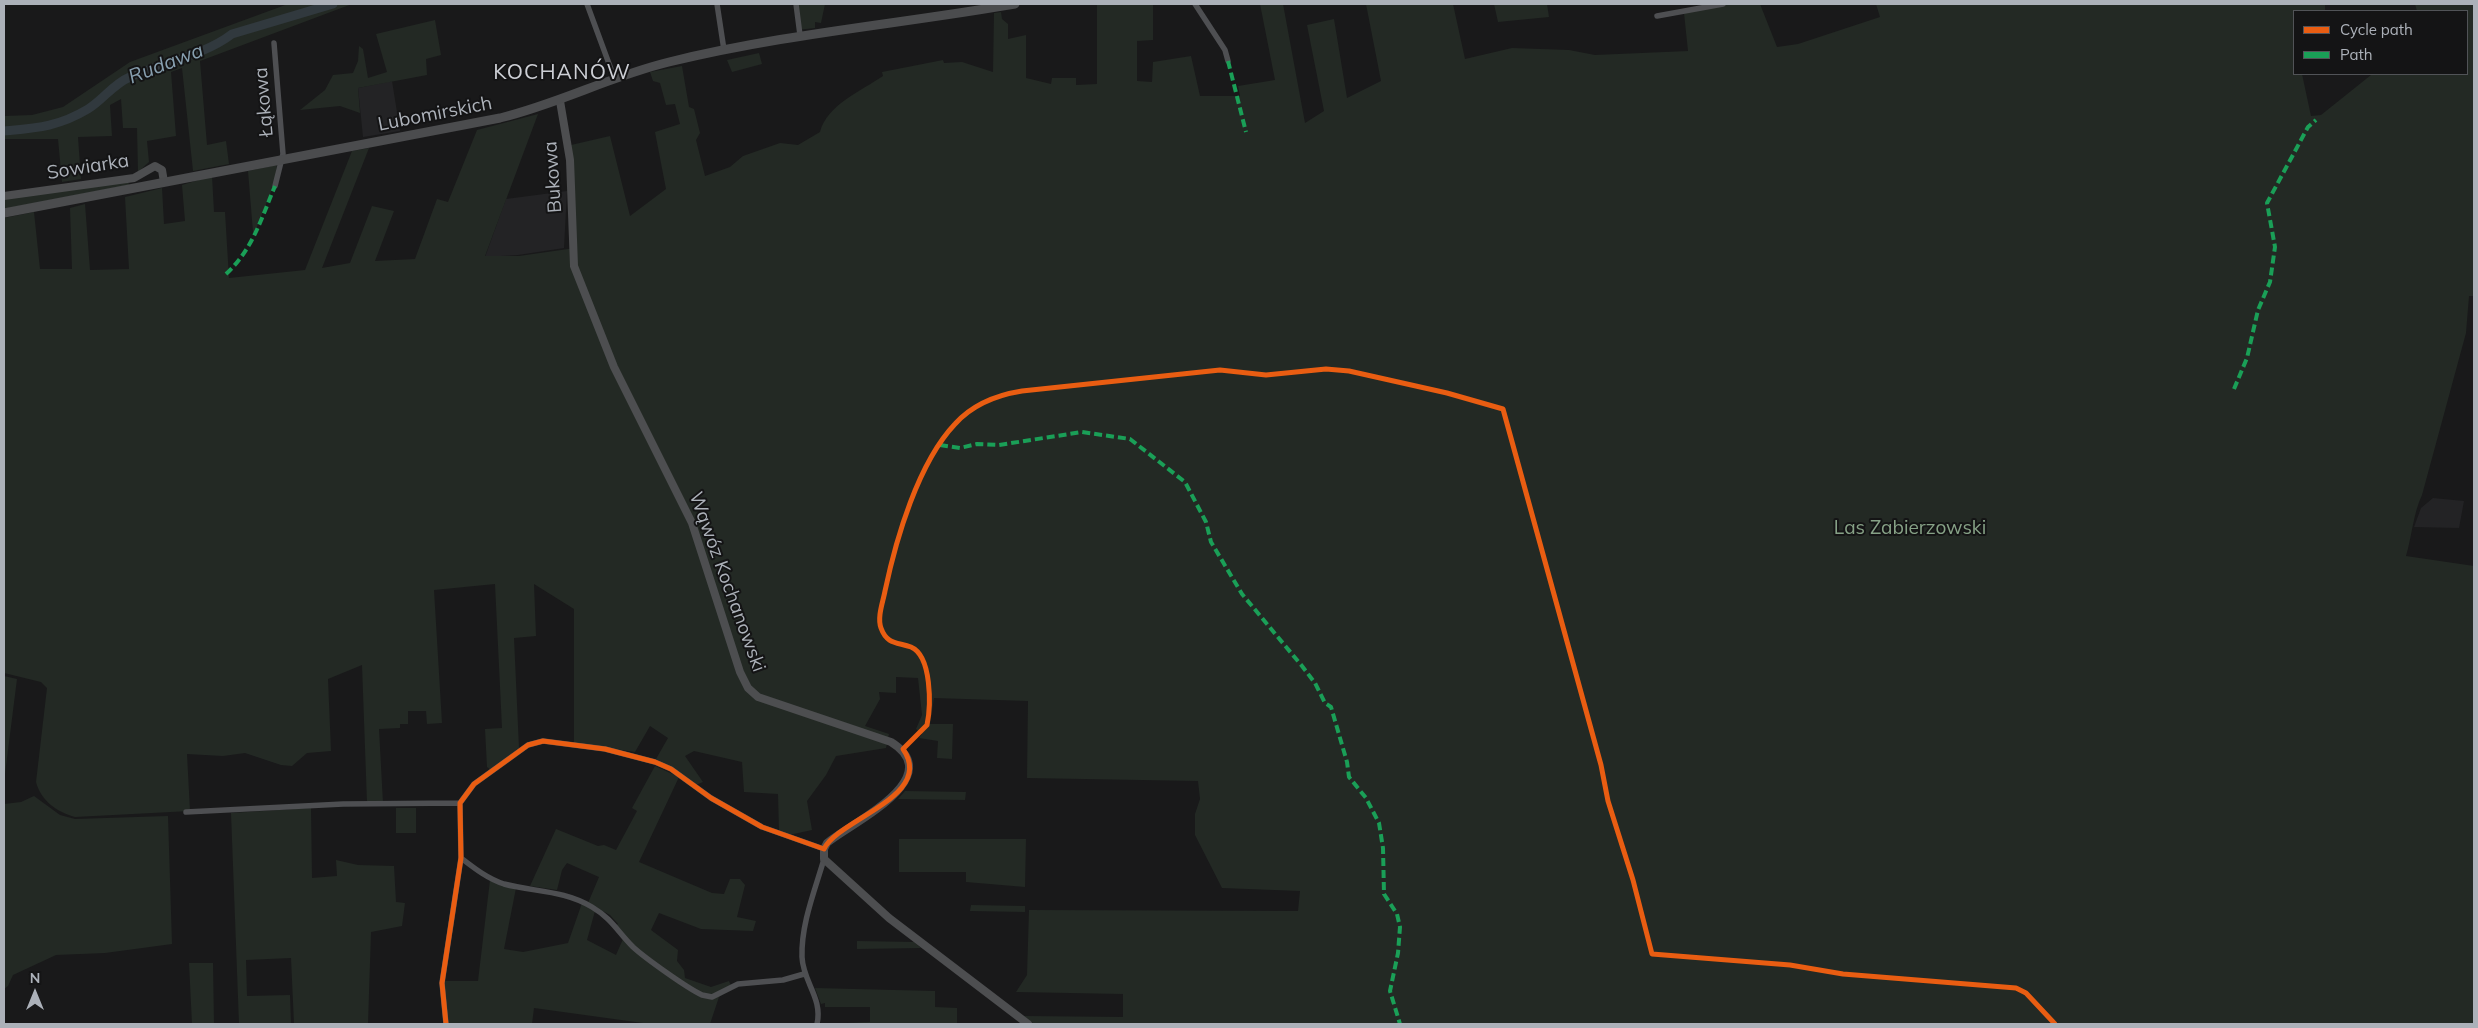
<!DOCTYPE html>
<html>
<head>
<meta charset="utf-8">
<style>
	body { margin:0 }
	#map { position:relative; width:2478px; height:1028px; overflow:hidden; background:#19191a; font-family:Mulish,sans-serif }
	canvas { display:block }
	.frame { position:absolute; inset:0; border:5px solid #acb1b9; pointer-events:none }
	.legend { position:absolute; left:2293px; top:10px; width:175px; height:65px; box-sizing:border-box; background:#141415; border:1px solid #515357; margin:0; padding:6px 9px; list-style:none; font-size:15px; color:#acb1b9 }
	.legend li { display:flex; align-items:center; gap:10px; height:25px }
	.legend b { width:25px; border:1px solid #515357 }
	.north { position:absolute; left:10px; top:968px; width:50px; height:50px; -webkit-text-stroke:4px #141415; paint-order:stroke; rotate:0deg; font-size:14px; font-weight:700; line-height:20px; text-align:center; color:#acb1b9 }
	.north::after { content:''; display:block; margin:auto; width:18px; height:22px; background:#acb1b9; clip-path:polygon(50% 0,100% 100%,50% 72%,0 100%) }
</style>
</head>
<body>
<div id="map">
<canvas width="2478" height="1028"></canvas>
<div class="frame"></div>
<ul class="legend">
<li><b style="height:6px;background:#e95d12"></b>Cycle path</li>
<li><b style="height:6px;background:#1a9f57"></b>Path</li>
</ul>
<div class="north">N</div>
</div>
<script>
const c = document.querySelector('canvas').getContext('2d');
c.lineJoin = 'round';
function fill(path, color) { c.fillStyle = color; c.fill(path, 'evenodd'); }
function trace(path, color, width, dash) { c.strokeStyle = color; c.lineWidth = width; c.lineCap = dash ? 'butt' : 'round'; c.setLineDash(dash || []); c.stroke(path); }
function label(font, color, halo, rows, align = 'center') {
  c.font = font + ' Mulish,sans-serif'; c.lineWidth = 4; c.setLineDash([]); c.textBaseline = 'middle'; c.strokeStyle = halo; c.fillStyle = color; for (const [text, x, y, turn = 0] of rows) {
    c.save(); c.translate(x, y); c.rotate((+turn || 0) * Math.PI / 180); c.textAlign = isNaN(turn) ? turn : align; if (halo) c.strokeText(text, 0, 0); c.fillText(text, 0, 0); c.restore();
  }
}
fill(new Path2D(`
	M392 81 400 131 363 137 358 88Z
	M567 191 564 248 518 255 485 257 506 199Z
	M2433 498 2464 501 2459 528 2414 527 2421 508Z`), '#232325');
fill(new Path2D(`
	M288 4H352L200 61 207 145 226 141 229 164 193 171 182 68 171 72 176 136 147 141 149 162 138 172 137 128H123L121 99 110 105 112 136 78 137 81 179 62 182 58 139H4V116L32 115 63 107 130 62Z
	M794 4H825L821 23 815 22V28L797 30Z
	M1097 4H1153V40L1137 41V81L1152 82 1153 62 1191 56 1200 96H1240L1238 86 1275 80 1260 4H1283L1305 123 1324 111 1307 25 1334 19 1347 98 1381 81 1366 4H1453L1465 59 1512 48 1569 50 1595 55 1688 51 1684 13 1727 4H1760L1777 47 1798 44 1880 17 1876 4H2325V11H2294V74H2302L2311 116 2321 115 2371 75 2467 74V11H2417L2415 4H2474V296H2469L2466 333 2422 495C2413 514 2412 536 2406 556L2474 566V1024H1034L1024 1016 1123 1017V994L1016 992 1027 975 1029 910 1298 911 1300 891 1222 888 1195 835V814L1200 799 1198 781 1027 778 1028 701 934 698 930 724H953L952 759 937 758 938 741 919 738 922 734 916 729 922 715 918 678 896 677V693L879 692 880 699 865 726 889 734 886 748 836 756 826 775 807 801 812 830 789 835 779 831 778 794 744 792 742 762 694 751 685 756 703 782 696 785 656 759 668 738 650 726 635 752 574 743V609L534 584 536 636 514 638 519 748 491 770 487 767 485 729 502 728 495 584 434 590 442 723 427 724 426 711H408V724H400V728L379 729 383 803H367L362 665 328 679 331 751 307 753 292 766 281 765 245 753 223 756 187 754 190 811 75 817C57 812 41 801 36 782L47 688 41 682 4 673V218L34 212 40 269H72L70 208 85 204 90 270 129 269 125 197 162 188 164 224 185 221 182 185 212 176 214 212H225L229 278 305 270 352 151 369 148 322 268 350 263 372 206 394 211 375 261 415 259 437 199 448 202 477 130 538 114 485 256H519L575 248 571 145 610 136 630 216 666 189 655 132 680 124 675 104 666 105 660 83 653 81 650 72 682 66 689 107 694 109 700 133 696 140 705 176 730 167 743 156 780 143 798 145 820 132C827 105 861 91 883 76L882 72 943 60 944 63 962 62 993 72 994 13 1001 12 1002 19 1008 24V39L1026 35V78L1051 84 1052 78H1076V85L1097 84Z
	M1494 4H1547L1549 17 1498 22Z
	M435 20 441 55 426 59 427 75 358 88 360 113 340 106 300 110 325 90 333 75 353 73 358 61 359 46 363 49 368 78 387 72 376 34Z
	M759 53 762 64 732 72 727 60Z
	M277 165 274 184 255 232H253L248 171Z
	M128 180 129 185 4 209V199Z
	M4 676 17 679 4 782Z
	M655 766 679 777 639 862 712 893 724 894 730 879H740L745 885 737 917 756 921 753 931 701 929 659 913 651 930 678 950 677 961 684 970 685 978 711 987 729 981 732 988 719 997 710 1024H650L534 1008 532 1024H448L444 981H478L490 880 516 888 504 949 523 952 568 943 582 903 595 911 587 940 616 955 623 939 615 926 618 924 610 915 588 903 599 877 567 863 562 870 557 890 530 886 556 829 598 846 604 845 616 850 637 811 632 808Z
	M905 791 966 792 965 800 898 799Z
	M34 796 60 815 75 819 168 816 172 944 105 953 56 955 13 975 8 986 4 989V804L21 802Z
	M311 808 312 878 337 876 336 860 358 865 394 866 396 902 405 903 402 926 371 932 368 1024H294L291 958 246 960 247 996 290 995 291 1024H239L231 813Z
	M396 808H416V833H396Z
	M899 839H1026L1025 887 966 882V872H899Z
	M971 905 1025 906V912L970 911Z
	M857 941 914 942 921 948 857 949Z
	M189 963H213L214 1024H192Z
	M815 988 935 991V1007L957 1008V1024H824L870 1022V1007H825V1003L821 1004Z`), '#232924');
trace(new Path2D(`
	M4 131C36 128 58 127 88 109 103 100 113 84 130 77 162 63 205 55 232 34L333 4`), '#31393e', 9);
trace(new Path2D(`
	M587 4 615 80
	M717 4 724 50
	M796 4 800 35
	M1195 4 1225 50 1228 61
	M1657 16 1723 4
	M274 43 283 154 275 186
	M186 812 343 804 460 803
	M461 858C474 868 488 879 504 884 534 892 564 890 592 907 612 919 617 931 633 947 645 958 687 988 702 995L712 997 738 984 783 980 804 974
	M446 1024 442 983 461 858 460 803 474 784 528 745 543 741 605 749 655 762 671 769 711 798 762 827 824 849
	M817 1024C823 998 803 982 802 957 801 924 815 890 824 859`), '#4e4f52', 5.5);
trace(new Path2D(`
	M560 101 570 160 574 266 614 367 692 523 740 672 748 688 758 697 891 742C949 778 851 823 827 843L824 849V859L889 918 1028 1024
	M4 196 134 178 155 166 162 170 164 182`), '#4d4e50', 8);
trace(new Path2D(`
	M4 213 500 118C558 104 611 76 669 62 783 34 899 24 1015 4`), '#4b4c4e', 9);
trace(new Path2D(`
	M1228 61 1246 132
	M226 274C253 249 261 219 275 186
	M2234 389 2247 358 2258 310 2270 282 2275 247 2267 203 2308 127 2316 120
	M940 445 960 448 977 444 999 445 1082 432 1130 439 1185 482 1206 522 1211 542 1242 594 1302 666 1315 683 1325 703 1331 707 1347 762 1349 777 1366 798 1379 823 1383 848 1384 894 1397 914 1400 927 1398 953 1390 991 1400 1024`), '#1a9f57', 4, [8, 4]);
trace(new Path2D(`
	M446 1024 442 983 461 858 460 803 474 784 528 745 543 741 605 749 655 762 671 769 711 798 762 827 824 849C838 819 936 796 903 749L927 725C931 706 932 656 911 647 898 642 887 645 881 628 877 617 883 602 885 591 896 539 918 463 955 424 972 405 997 395 1022 391L1220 370 1266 375 1326 369 1349 371 1447 393 1503 409 1601 765 1608 801 1633 880 1652 954 1790 965 1843 974 2016 988 2026 993 2055 1024`), '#e95d12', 5);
label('19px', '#acb1b9', '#141415', [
	["Łąkowa",264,102,-95],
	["Lubomirskich",435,114,-11],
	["Sowiarka",88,167,-9],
	["Bukowa",553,177,-94],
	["Wąwóz Kochanowski",727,582,70]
]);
label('19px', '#86a186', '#141415', [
	["Las Zabierzowski",1910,528]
]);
label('italic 20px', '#879faf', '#141415', [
	["Rudawa",166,64,-21]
]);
c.letterSpacing = '1px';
label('21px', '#cdcfd5', '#141415', [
	["KOCHANÓW",562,73]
]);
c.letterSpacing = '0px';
</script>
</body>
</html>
